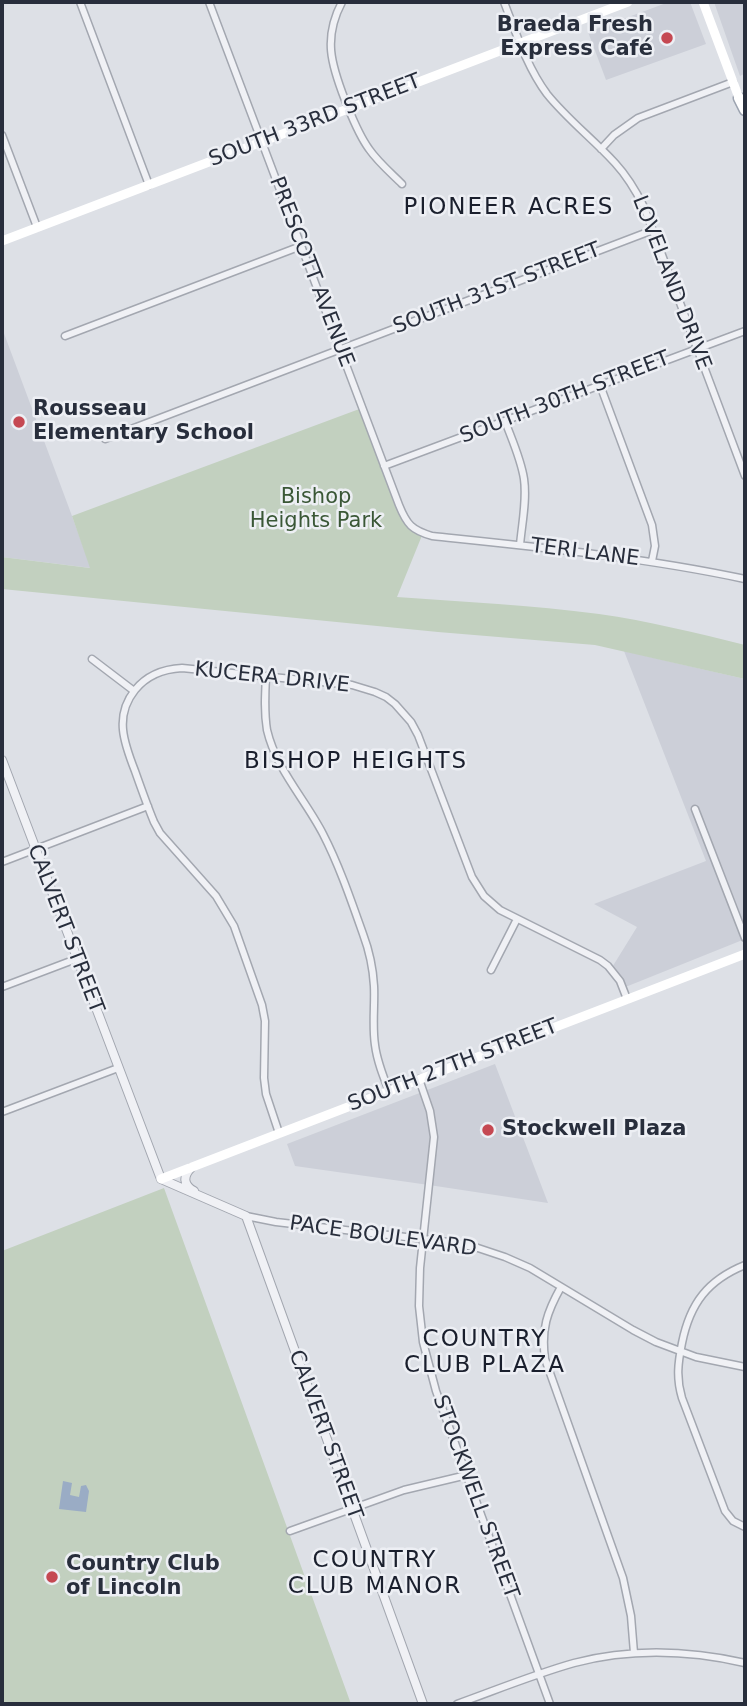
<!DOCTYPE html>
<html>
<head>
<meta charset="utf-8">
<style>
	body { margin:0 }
	#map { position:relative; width:747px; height:1706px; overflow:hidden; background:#dde0e6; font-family:"DejaVu Sans",sans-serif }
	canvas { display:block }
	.frame { position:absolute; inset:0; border:4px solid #282e3c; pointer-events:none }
</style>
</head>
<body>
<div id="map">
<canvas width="747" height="1706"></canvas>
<div class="frame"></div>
</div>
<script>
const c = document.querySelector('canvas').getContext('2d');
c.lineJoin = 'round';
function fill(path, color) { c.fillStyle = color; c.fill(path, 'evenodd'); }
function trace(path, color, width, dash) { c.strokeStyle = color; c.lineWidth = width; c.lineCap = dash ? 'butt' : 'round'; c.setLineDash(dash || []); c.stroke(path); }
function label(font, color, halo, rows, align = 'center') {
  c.font = font + ' "DejaVu Sans",sans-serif'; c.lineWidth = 5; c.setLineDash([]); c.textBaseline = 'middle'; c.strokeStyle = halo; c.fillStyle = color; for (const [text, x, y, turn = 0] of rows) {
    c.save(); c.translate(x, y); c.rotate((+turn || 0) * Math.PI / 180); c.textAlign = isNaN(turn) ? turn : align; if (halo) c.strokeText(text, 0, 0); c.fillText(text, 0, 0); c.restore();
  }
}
fill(new Path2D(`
	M669 2H690L706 44 606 80 588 32Z
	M714 2H745V77L744 74 740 76Z
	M2 328 72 516 91 568 2 557Z
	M624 651 745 679V939L623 988 611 969 637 927 594 904 706 861Z
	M495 1064 548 1203 429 1185 295 1166 287 1144Z`), '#cccfd8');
fill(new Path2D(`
	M362 408 403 514 423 533 397 597C464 602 532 605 599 614 648 621 697 633 745 645V679L595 645 438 632 2 589V557L90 568 72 516Z
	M164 1188 351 1704H2V1251Z`), '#c2d0bf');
fill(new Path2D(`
	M63 1481 72 1483 70 1495 79 1497 81 1486 86 1485 89 1491 86 1512 59 1509Z`), '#9aacc5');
const minor = new Path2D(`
	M80 2 149 185
	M209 2 399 505C407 525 412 530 432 536 537 547 642 557 745 579
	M342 2C323 38 331 64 345 100 352 117 358 134 369 149 378 162 391 173 402 184
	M504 2C516 33 527 67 547 94 567 119 593 139 615 163 627 176 636 191 644 207L745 476
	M2 135 37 227
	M601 149 614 135 638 118 733 82
	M65 336 301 246
	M600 385 652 525 655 546 652 561
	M505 421C512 440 521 459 524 479 527 500 522 523 520 545
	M105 439 653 230
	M384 466 745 331
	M92 659 134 691
	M266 676C265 695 264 712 267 730 276 769 305 799 323 834 339 865 351 900 363 934 369 950 373 968 374 986 375 1005 372 1025 375 1045 377 1061 383 1076 389 1091
	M695 809 745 938
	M2 862 148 806
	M491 970 517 919
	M2 987 76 959
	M419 1079 430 1111 434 1137 420 1268 419 1306 423 1342 436 1391 550 1704
	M2 1112 118 1068
	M279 1133 266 1094 264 1078 265 1021 262 1005 234 926 216 896 160 833 154 822C147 805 141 788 135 771 124 743 114 716 135 690 147 675 164 669 182 668L352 685 375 692 386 697 395 704 411 722 418 735 472 877 484 896 500 910 600 960 608 966 620 981 627 999
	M246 1216 276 1222 449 1242 478 1248 505 1257 530 1268 633 1330 656 1342 696 1357 745 1367
	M745 1265C708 1280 690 1303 682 1343 678 1363 676 1378 682 1398L725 1511 733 1521 745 1527
	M561 1287C547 1312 541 1329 545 1359L623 1578 631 1616 634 1653
	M290 1531 404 1490 467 1475
	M457 1704C496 1690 535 1674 574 1663 631 1648 688 1650 745 1663`);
const tertiary = new Path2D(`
	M2 760 161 1179 246 1216 423 1704
	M191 1168C183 1176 183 1185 194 1191`);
const primary = new Path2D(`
	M739 98 745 110`);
trace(minor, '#a3a7b0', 9);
trace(tertiary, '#a3a7b0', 10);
trace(primary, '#9da4b1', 13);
trace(minor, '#f0f1f5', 6);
trace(tertiary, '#f0f1f5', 8);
trace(new Path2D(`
	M703 2 739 98
	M2 241 628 2
	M161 1179 745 954`), '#fff', 9);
trace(primary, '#fff', 10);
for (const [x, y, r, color] of [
	[667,38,7,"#c54852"],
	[19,422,7,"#c54852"],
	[488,1130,7,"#c54852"],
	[52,1577,7,"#c54852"]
]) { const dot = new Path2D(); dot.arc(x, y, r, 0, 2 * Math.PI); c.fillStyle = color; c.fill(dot); trace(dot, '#edeff4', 2.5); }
label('bold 21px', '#282e3c', '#edeff4', [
	["Braeda Fresh",653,26,"right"],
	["Express Café",653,50,"right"],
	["Rousseau",33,410],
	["Elementary School",33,434],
	["Stockwell Plaza",502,1130],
	["Country Club",66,1565],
	["of Lincoln",66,1589]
], 'left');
label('21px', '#282e3c', '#edeff4', [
	["SOUTH 33RD STREET",315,121,-21],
	["PRESCOTT AVENUE",311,272,69],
	["LOVELAND DRIVE",671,283,69],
	["SOUTH 31ST STREET",497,289,-21],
	["SOUTH 30TH STREET",565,398,-21],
	["TERI LANE",585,553,7],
	["KUCERA DRIVE",272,678,6],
	["CALVERT STREET",65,929,69],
	["SOUTH 27TH STREET",453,1066,-21],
	["PACE BOULEVARD",383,1237,8],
	["CALVERT STREET",325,1435,70],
	["STOCKWELL STREET",475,1497,70]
]);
label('21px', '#3a5736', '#edeff4', [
	["Bishop",316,498],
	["Heights Park",316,522]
]);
c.letterSpacing = '2px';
label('23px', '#1a1f2d', '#edeff4', [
	["PIONEER ACRES",509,208],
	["BISHOP HEIGHTS",356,762],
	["COUNTRY",485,1340],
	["CLUB PLAZA",485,1366],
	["COUNTRY",375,1561],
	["CLUB MANOR",375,1587]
]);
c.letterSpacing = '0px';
</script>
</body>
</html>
